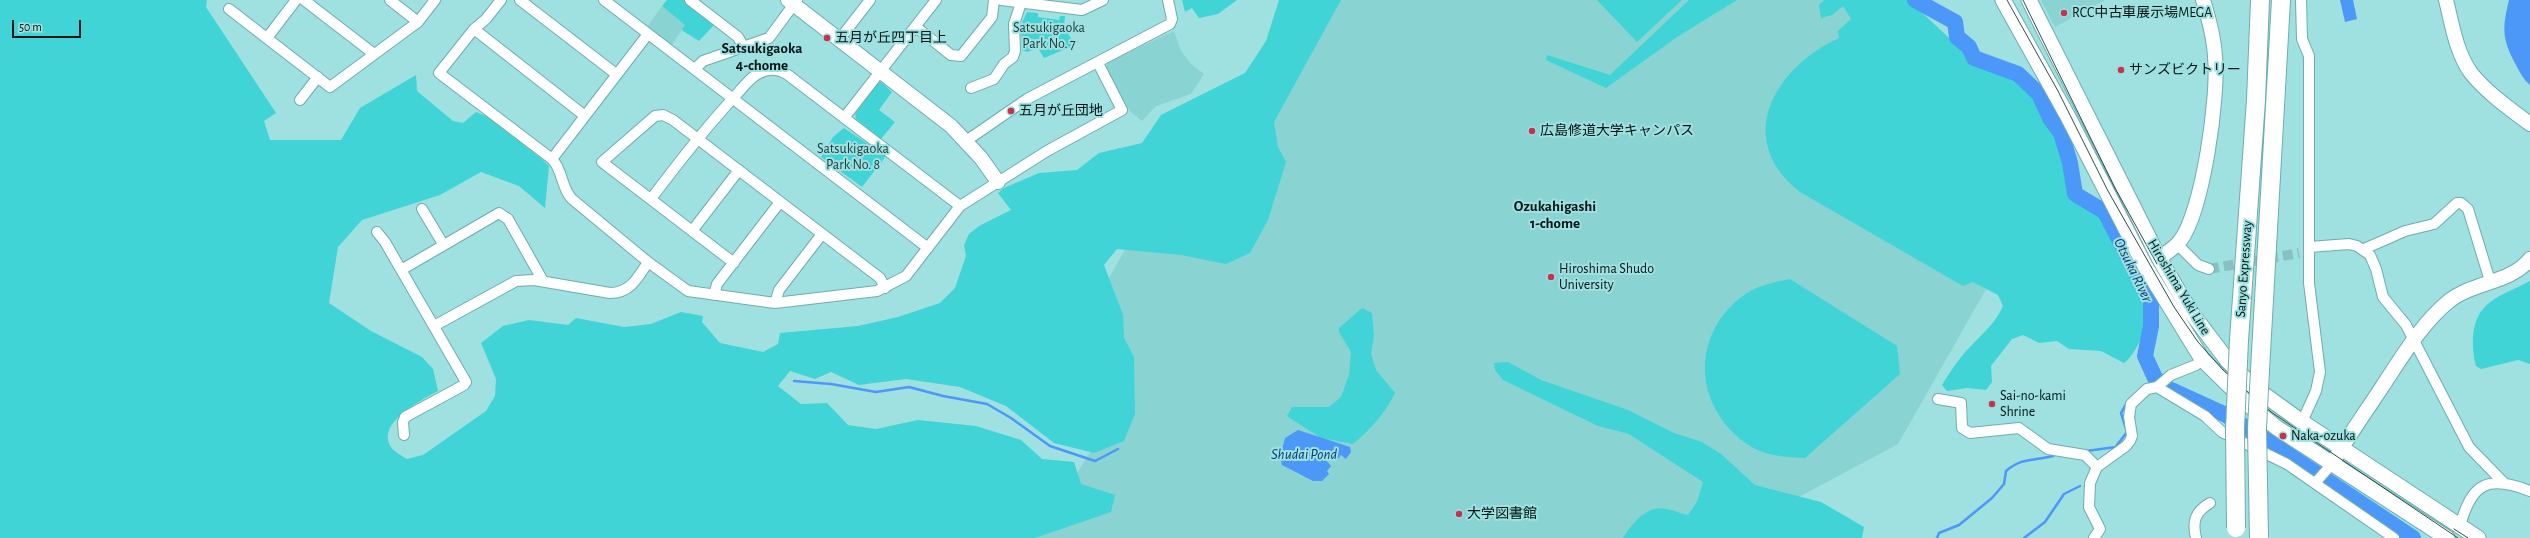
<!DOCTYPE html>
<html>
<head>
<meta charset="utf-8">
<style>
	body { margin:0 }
	#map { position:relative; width:2530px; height:538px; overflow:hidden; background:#9fe0e0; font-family:"Alegreya Sans",sans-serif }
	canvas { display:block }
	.scale { position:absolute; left:12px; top:20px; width:69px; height:18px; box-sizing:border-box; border:2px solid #001414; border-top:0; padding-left:5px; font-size:12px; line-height:14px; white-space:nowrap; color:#001414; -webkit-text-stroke:3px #9fe0e0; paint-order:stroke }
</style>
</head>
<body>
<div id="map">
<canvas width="2530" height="538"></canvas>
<div class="scale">50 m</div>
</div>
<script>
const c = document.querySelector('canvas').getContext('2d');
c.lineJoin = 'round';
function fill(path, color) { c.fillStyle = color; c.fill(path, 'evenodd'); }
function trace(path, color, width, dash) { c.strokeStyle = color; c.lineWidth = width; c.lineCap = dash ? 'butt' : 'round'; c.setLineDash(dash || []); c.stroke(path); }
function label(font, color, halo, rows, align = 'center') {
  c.font = font + ' "Alegreya Sans","Noto Sans JP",sans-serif'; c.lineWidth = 4; c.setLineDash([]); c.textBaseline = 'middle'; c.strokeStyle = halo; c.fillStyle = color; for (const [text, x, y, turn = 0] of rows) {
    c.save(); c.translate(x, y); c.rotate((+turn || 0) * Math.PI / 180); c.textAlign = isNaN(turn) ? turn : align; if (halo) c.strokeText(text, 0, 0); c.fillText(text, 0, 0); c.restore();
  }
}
fill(new Path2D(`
	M1333 0H1882L2052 173 1898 444 1722 538H1036L1121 403 1098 298 1132 237 1258 142Z
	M2041 0H2105L2055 27Z
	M662 6 685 25 671 46 647 27Z
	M1174 31 1181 51 1191 64 1204 74 1191 94 1156 106 1142 121 1130 111 1106 68 1108 62Z`), '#89d3d3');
fill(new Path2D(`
	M0 0H207L206 7 276 113 264 121 270 140H341L360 108 416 75 417 91 453 121 463 123 476 112 488 117 543 160 549 166 545 208 519 186 481 172 440 195 362 220 338 247 329 303 371 331 422 357 433 369 438 391C423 399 384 419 388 440 389 449 400 455 407 459L423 455 486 411 495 396 496 379 481 343 503 326 529 320 568 325 576 318 624 327 651 324 681 312 703 316 702 322 720 343 763 352 778 344 780 333 858 326 898 317 940 303 955 288 966 256 964 245 969 234 979 226 1011 210 998 193 1004 188 1039 173 1077 170 1099 153 1142 143 1161 115 1245 73 1266 41 1279 0H1341L1274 122 1278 147 1286 162 1268 220 1250 253 1226 264 1181 255 1117 249 1104 265 1123 315 1124 338 1134 357 1135 414 1124 441 1094 453 1054 443 1006 406 960 387 906 379 859 385 831 372 815 379 790 371 778 386 801 404 827 403 848 425 876 429 918 420 976 426 1021 440 1042 459 1074 462 1081 484 1115 495 1111 512 1035 538H0Z
	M667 0H684L715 24 699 41 683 31 682 29 685 25 662 6Z
	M1182 0H1237L1218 14 1199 18 1192 8 1185 12Z
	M1597 0H1682L1637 42Z
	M1689 0H1737L1677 37 1606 88 1546 60 1547 55 1610 75Z
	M1824 0H1911L1915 6 1977 64 1999 70 2021 80 2037 99 2061 145 2074 200C2082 204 2095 207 2102 213 2110 221 2146 299 2147 311 2149 325 2135 356 2124 363L2101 351 2069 349 2057 341 2039 343 2023 335 2012 339 1991 366 1992 382 1986 390 1967 388 1947 391 1942 385C1950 372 1959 358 1970 347 1983 333 1995 324 2003 306L1998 295 1973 282 1963 286 1800 192C1733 139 1774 68 1839 38L1838 31 1851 19 1843 6 1832 15 1821 18 1819 5Z
	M1027 12 1038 13V17L1059 20 1060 16H1065L1064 27 1075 45 1044 58 1038 48 1027 52 1022 50 1021 25Z
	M881 82 892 92 879 110 895 122 881 139 856 119 855 114 877 84Z
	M844 128 886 156 862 187 821 157 833 137Z
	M1790 279 1897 346 1900 374 1805 458C1789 457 1775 457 1760 451 1741 443 1726 428 1716 410 1693 369 1707 319 1747 293 1760 285 1775 282 1790 279Z
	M2530 281V364L2518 360 2481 369 2476 366C2471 345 2470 318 2489 303 2500 294 2517 288 2530 281Z
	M1362 308 1372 313 1374 336 1371 354 1376 370 1395 393C1385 413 1371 429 1353 444L1321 438 1287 416 1292 407H1329L1341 397 1349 375 1351 352 1339 332V328Z
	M1508 362 1541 380 1628 410 1674 433 1702 442 1721 454 1755 485 1821 502 1864 527 1862 538H1623C1632 523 1648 504 1667 509 1674 510 1681 514 1688 515L1697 502 1703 482 1629 434 1598 426 1503 380 1495 370 1494 363Z`), '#41d4d6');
fill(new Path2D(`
	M2340 0H2353L2357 19 2345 22Z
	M2509 0H2530V85C2524 80 2520 73 2516 65 2502 39 2502 29 2509 0Z
	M1298 430 1350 447 1351 452 1346 459 1341 455 1337 460 1331 455 1326 460 1331 466 1327 471 1329 474 1322 481H1313L1282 465 1280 457 1285 438Z`), '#4c98f9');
trace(new Path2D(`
	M794 381 831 384 876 392 909 387 943 396 987 404 1011 418 1050 446 1095 461 1118 449
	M2149 384 2158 380
	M2114 449 2127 432 2121 413 2128 401
	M2086 451 2116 447
	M1937 538 1939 533 1959 525 1992 498 2004 484 2006 471C2022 457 2034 461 2053 456
	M2024 538 2045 522 2064 494 2080 486`), '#4c98f9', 2.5);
trace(new Path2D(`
	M1915 0 1955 22 1957 37 1969 47 1974 58 2018 74 2039 94 2050 118 2061 133 2070 163 2075 194 2105 212 2151 301V326L2145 356 2155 378 2169 389 2226 415 2263 438 2413 538`), '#4c98f9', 16);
trace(new Path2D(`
	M2209 269 2299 253`), '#87c1c1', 10, [10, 5]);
const street = new Path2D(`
	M304 0 374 54
	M390 0 418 22
	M501 0 486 19 474 29 585 116
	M520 0 616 74
	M604 0 928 248
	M690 0 738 37 743 46
	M1001 0 1082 10 1103 0
	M2301 0 2302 39 2309 56V283L2320 372 2316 391 2302 422
	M229 9 330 87 418 22 435 0
	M916 27 951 55 961 56 992 17 994 0
	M267 38 296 0
	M839 40 870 0
	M695 69 703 61 769 38 797 0
	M971 88 994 79 1004 64 1013 57 1015 51 1014 24 1022 0
	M300 100 318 77
	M844 118 936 0
	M966 141 1027 99 1170 24 1172 19 1168 0
	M552 159 648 34
	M651 199C678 163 706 127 737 94 744 86 752 75 762 72 771 68 780 70 788 75L960 206
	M422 209 443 244
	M692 231 739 170
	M377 232 385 242 466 382 464 385 405 417 403 422 404 435
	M2177 244 2198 265 2209 269
	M2309 247 2349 244 2357 246 2370 255 2376 269 2383 297 2406 325 2469 447 2503 482
	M2364 249 2405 231 2434 224 2457 203H2461L2468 209 2490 281
	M648 262 688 291 775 303 877 291 906 276 960 206 1047 151 1122 110 1098 63
	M734 263 602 162 655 116 663 115 673 120 880 278 885 288
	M401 270 499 213 508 219 543 281
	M714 295 717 284 780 202
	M775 303 779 290 822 234
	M434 326 516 281 534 280 610 293C630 293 638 278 648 262L572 199C561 188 563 170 552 159L439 73 474 29
	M2157 387 2205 416 2222 432 2287 464 2394 538
	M1938 399 1961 403 1962 428 1970 433 2019 428 2048 449 2085 455 2097 467
	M2315 483 2332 464
	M2460 526C2472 482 2488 475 2530 491
	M2094 538 2100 529 2089 507 2090 483 2097 467 2126 446 2130 441 2132 436 2129 417 2131 404 2147 389 2157 387 2171 375 2196 365 2202 359
	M2196 538C2192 521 2195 512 2210 503`);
const secondary = new Path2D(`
	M788 0 951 126 981 158 998 182
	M2446 0C2452 24 2456 52 2471 73 2487 93 2510 109 2530 124
	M2159 258C2166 253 2175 248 2180 241 2203 211 2219 95 2215 57 2214 37 2209 19 2203 0
	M2332 464C2347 438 2365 413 2382 387 2402 357 2421 324 2449 301 2473 282 2511 283 2530 259`);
const primary = new Path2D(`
	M2003 0 2067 115 2145 266 2202 359 2250 406 2277 428 2447 538
	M2029 0 2159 258 2190 311 2227 360 2252 386 2302 422 2478 538`);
const highway = new Path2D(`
	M2239 340 2256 100 2260 0
	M2260 370 2281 0`);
trace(street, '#6dadad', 12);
trace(secondary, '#6dadad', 16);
trace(primary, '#6dadad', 17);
trace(highway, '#6dadad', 20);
trace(street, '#fff', 10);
trace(secondary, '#fff', 14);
trace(primary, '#fff', 15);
trace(highway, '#fff', 18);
trace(new Path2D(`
	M2007 0 2058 91 2108 191 2174 307 2198 342 2223 370 2271 412 2458 538
	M2023 0 2115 188 2157 264
	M2454 529 2468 538`), '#2c4d4d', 1);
const highwayBridge = new Path2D(`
	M2236 528 2235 428 2239 340
	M2259 538 2257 428 2260 370`);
trace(highwayBridge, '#6dadad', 20, []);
trace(highwayBridge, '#fff', 18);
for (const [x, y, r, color] of [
	[2064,13,4,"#c5344d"],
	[827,38,4,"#c5344d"],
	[2121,70,4,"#c5344d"],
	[1011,111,4,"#c5344d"],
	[1532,131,4,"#c5344d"],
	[1551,277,4,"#c5344d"],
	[1992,404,4,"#c5344d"],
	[2283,436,4,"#c5344d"],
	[1459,514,4,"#c5344d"]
]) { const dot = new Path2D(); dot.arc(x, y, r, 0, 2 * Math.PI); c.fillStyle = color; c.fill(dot); trace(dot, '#9fe0e0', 1.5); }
label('14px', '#001414', '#9fe0e0', [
	["RCC中古車展示場MEGA",2072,13],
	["五月が丘四丁目上",835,38],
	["サンズビクトリー",2129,70],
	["五月が丘団地",1019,111],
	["広島修道大学キャンパス",1540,131],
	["Hiroshima Shudo",1559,269],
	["University",1559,285],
	["Sai-no-kami",2000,396],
	["Shrine",2000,412],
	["Naka-ozuka",2291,436],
	["大学図書館",1467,514]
], 'left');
label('14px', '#1a3b3b', '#9fe0e0', [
	["Satsukigaoka",1049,28],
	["Park No. 7",1049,44],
	["Satsukigaoka",853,149],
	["Park No. 8",853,165]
]);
label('14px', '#001414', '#9fe0e0', [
	["Sanyo Expressway",2244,269,-86],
	["Hiroshima Yuki Line",2179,287,59]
]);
label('bold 15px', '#001414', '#9fe0e0', [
	["Satsukigaoka",762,48],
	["4-chome",762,65],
	["Ozukahigashi",1555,206],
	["1-chome",1555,223]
]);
label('italic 15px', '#043a77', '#9fe0e0', [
	["Otsuka River",2133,270,64],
	["Shudai Pond",1304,454]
]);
</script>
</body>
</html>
